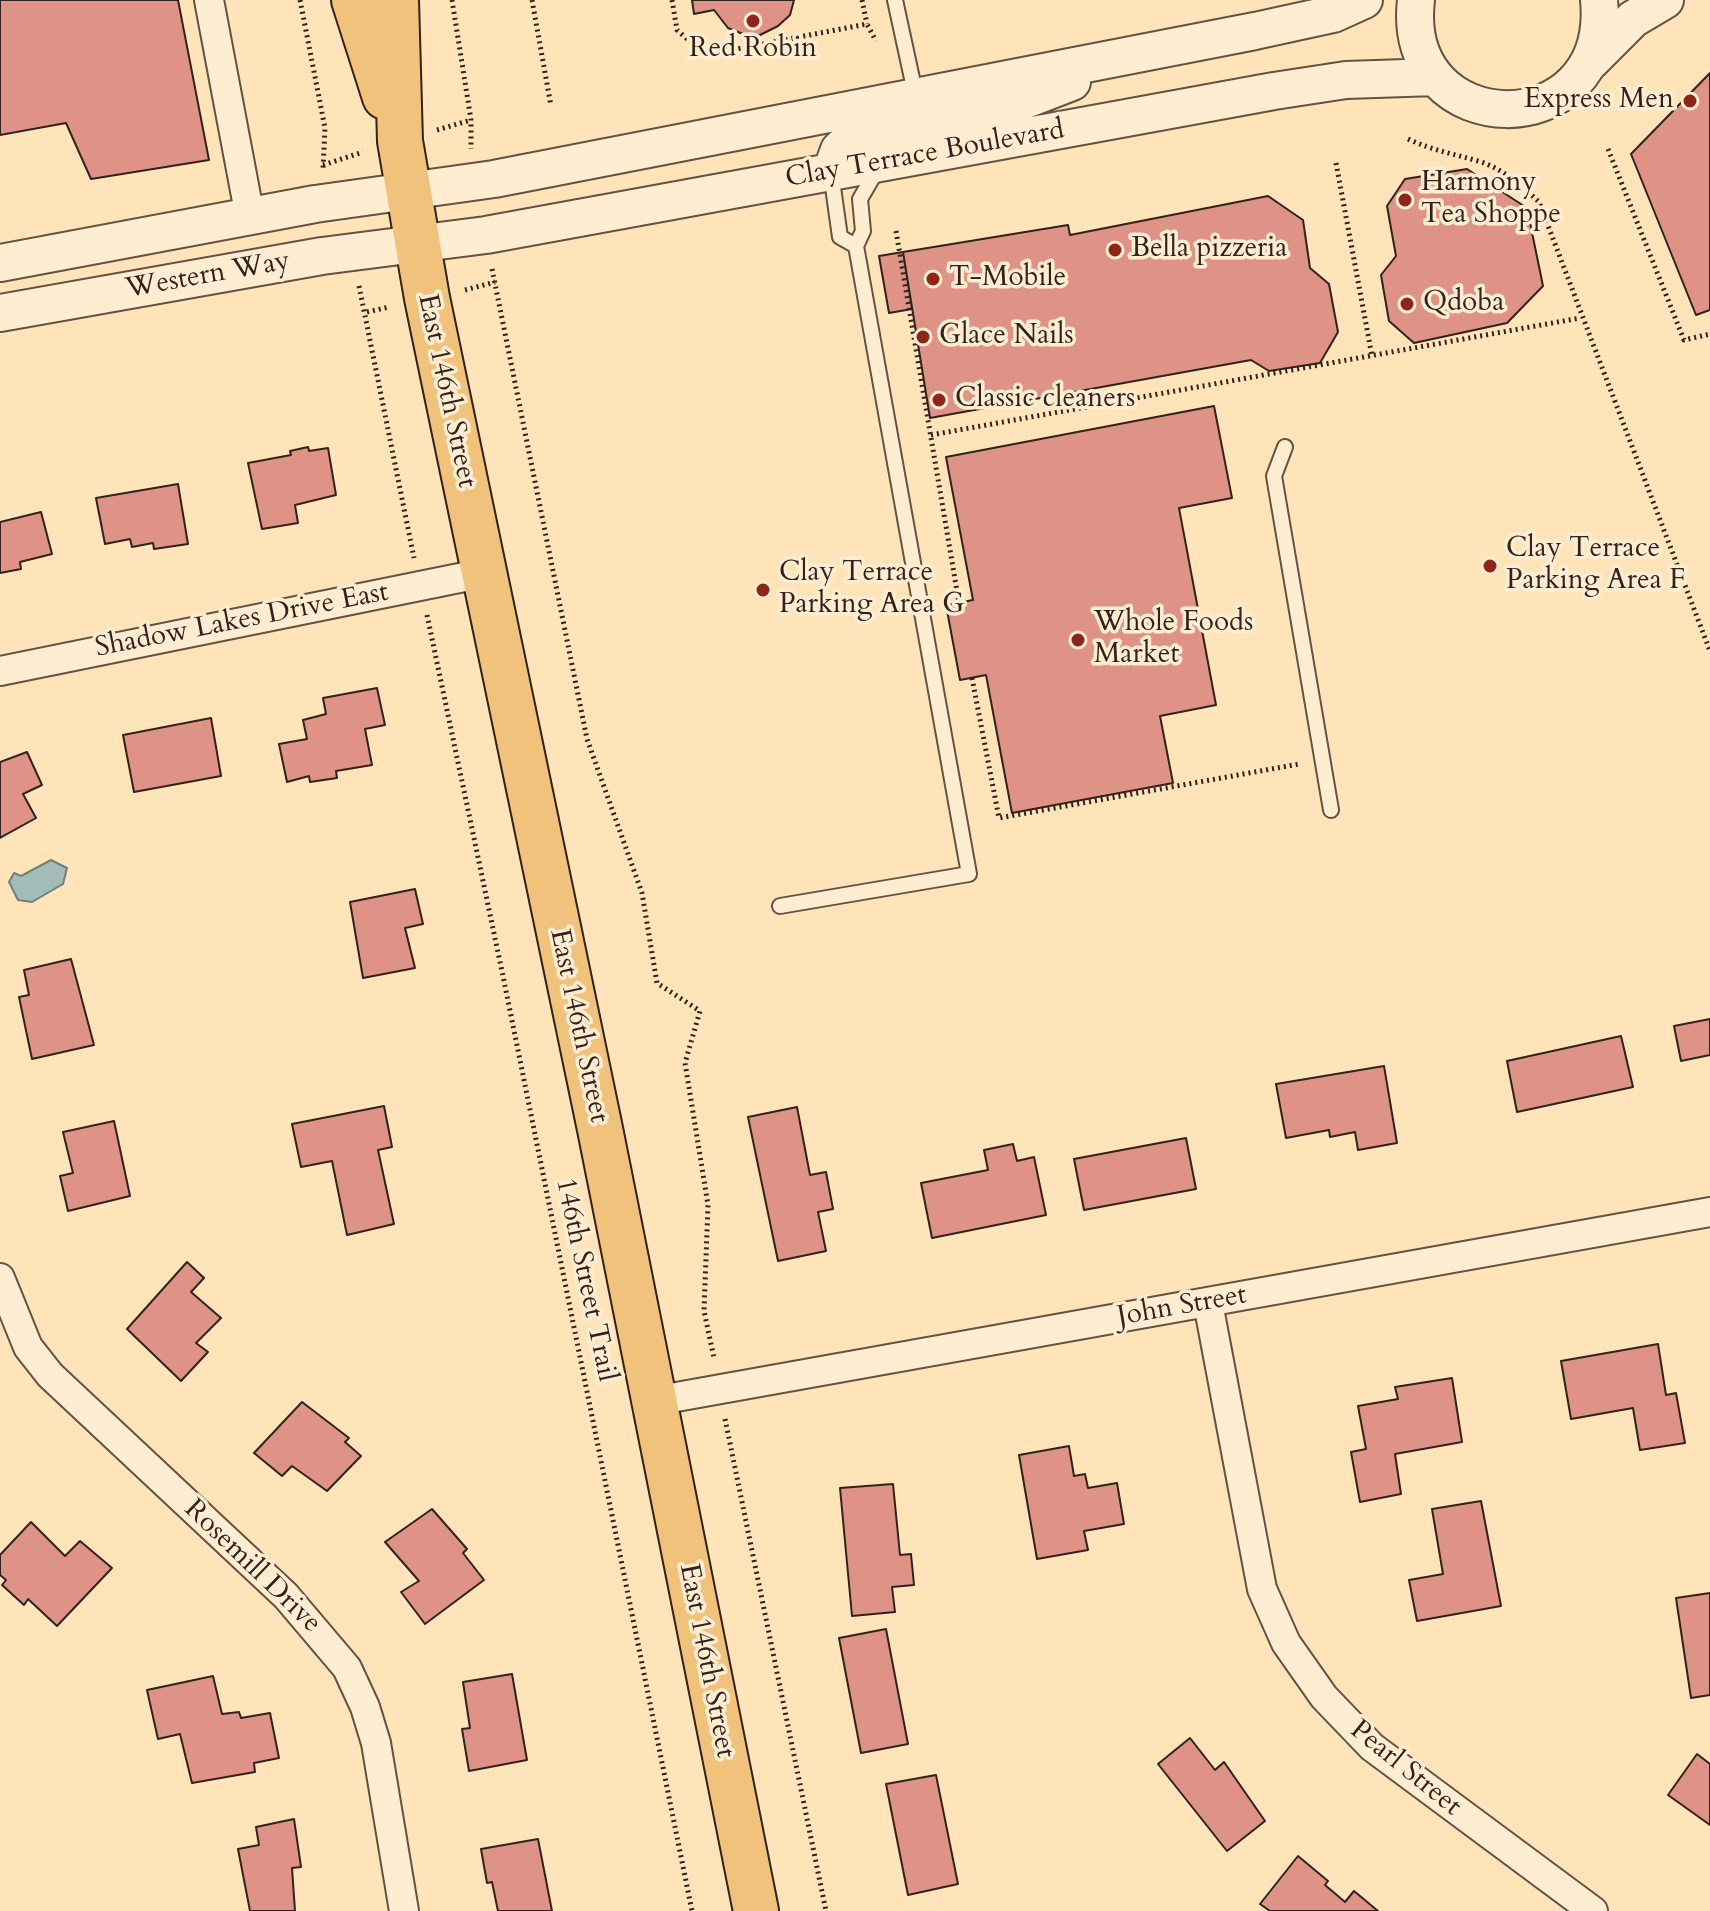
<!DOCTYPE html>
<html>
<head>
<meta charset="utf-8">
<style>
	body { margin:0 }
	canvas { display:block; background:#ffe4b9 }
</style>
</head>
<body>
<canvas width="1710" height="1911"></canvas>
<script>
const c = document.querySelector('canvas').getContext('2d');
c.lineJoin = 'round';
function fill(path, color) { c.fillStyle = color; c.fill(path, 'evenodd'); }
function trace(path, color, width, dash) { c.strokeStyle = color; c.lineWidth = width; c.lineCap = dash ? 'butt' : 'round'; c.setLineDash(dash || []); c.stroke(path); }
function label(font, color, halo, rows, align = 'center') {
  c.font = font + ' Cardo,serif'; c.lineWidth = 7; c.setLineDash([]); c.textBaseline = 'middle'; c.strokeStyle = halo; c.fillStyle = color; for (const [text, x, y, turn = 0] of rows) {
    c.save(); c.translate(x, y); c.rotate((+turn || 0) * Math.PI / 180); c.textAlign = isNaN(turn) ? turn : align; if (halo) c.strokeText(text, 0, 0); c.fillText(text, 0, 0); c.restore();
  }
}
const water = new Path2D(`
	M51 860 67 868 63 884 32 902 18 900 9 882 14 873 21 876Z`);
fill(water, '#a2bdb7');
trace(water, '#757f79', 2);
const building = new Path2D(`
	M0 0H178L209 160 91 179 66 123 0 135Z
	M692 0H794L790 15 778 26 760 35 743 34 728 28 714 10 694 14Z
	M1710 73V310L1696 315 1631 154Z
	M1467 169 1527 208 1543 286 1507 323 1414 343 1389 321 1381 275 1396 256 1387 206 1405 179Z
	M1268 196 1303 220 1310 268 1329 284 1338 332 1320 363 1269 371 1251 360 930 418 903 252 1068 225 1070 235Z
	M903 252 912 309 889 313 879 256Z
	M1214 406 1232 498 1179 508 1216 705 1160 716 1173 783 1012 813 986 675 960 680 946 605 973 600 946 457Z
	M308 447 309 451 328 448 336 495 295 505 298 523 262 529 248 463 291 455 290 451Z
	M178 484 188 544 154 549 153 543 132 547 130 539 105 544 96 498Z
	M41 512 52 554 20 562 21 569 0 573V522Z
	M377 688 385 725 365 729 372 765 336 771 337 778 310 782 309 776 287 782 279 744 307 739 303 720 326 714 323 698Z
	M211 718 221 776 134 792 123 735Z
	M27 752 42 785 23 794 36 818 0 838V762Z
	M415 889 423 924 405 928 415 968 363 978 350 902Z
	M71 959 94 1045 32 1059 19 997 29 995 24 970Z
	M1710 1019V1055L1681 1061 1674 1026Z
	M1621 1036 1633 1087 1517 1112 1507 1061Z
	M1384 1066 1397 1143 1358 1150 1355 1132 1330 1137 1329 1130 1286 1138 1276 1084Z
	M384 1106 392 1147 378 1150 394 1224 347 1235 332 1161 301 1167 292 1124Z
	M797 1107 810 1175 826 1172 833 1209 818 1212 826 1251 778 1261 748 1117Z
	M114 1121 130 1196 68 1211 60 1176 73 1173 63 1132Z
	M1186 1138 1196 1189 1084 1210 1074 1159Z
	M1013 1144 1017 1161 1034 1157 1046 1215 932 1238 921 1183 988 1170 984 1150Z
	M187 1262 204 1278 191 1292 221 1318 196 1343 208 1352 181 1381 127 1329Z
	M1658 1344 1666 1395 1676 1393 1685 1443 1640 1450 1633 1408 1571 1419 1561 1361Z
	M1452 1378 1462 1442 1395 1454 1401 1494 1360 1502 1351 1452 1366 1449 1358 1406 1398 1399 1395 1387Z
	M302 1402 349 1438 345 1442 361 1456 327 1491 292 1466 282 1476 254 1453Z
	M1069 1446 1074 1476 1085 1474 1088 1488 1117 1483 1124 1524 1084 1531 1088 1550 1037 1559 1019 1455Z
	M893 1484 900 1555 911 1554 914 1585 892 1587 895 1612 852 1616 840 1488Z
	M1481 1501 1501 1606 1417 1621 1409 1580 1443 1574 1432 1509Z
	M432 1509 467 1549 463 1553 484 1580 425 1624 401 1592 419 1581 385 1542Z
	M31 1522 65 1556 80 1541 112 1568 57 1626 28 1599 24 1605 2 1585 6 1580 0 1575V1555Z
	M1710 1593V1695L1691 1698 1676 1598Z
	M886 1629 908 1744 861 1753 839 1638Z
	M512 1674 527 1760 469 1771 462 1729 470 1728 463 1682Z
	M213 1676 222 1714 239 1712 241 1718 270 1713 279 1758 254 1763 255 1772 192 1783 180 1734 158 1739 147 1690Z
	M1190 1738 1215 1770 1224 1762 1265 1821 1227 1851 1158 1764Z
	M1697 1754 1710 1764V1825L1668 1795Z
	M936 1775 958 1884 908 1895 886 1784Z
	M294 1819 301 1867 292 1868 295 1911H250L238 1849 259 1845 256 1827Z
	M538 1839 552 1911H498L492 1882 487 1883 481 1849Z
	M1298 1856 1328 1881 1325 1885 1345 1902 1354 1891 1378 1911H1270L1260 1904Z`);
fill(building, '#df9386');
trace(building, '#31221d', 2);
const service = new Path2D(`
	M895 0 916 97
	M831 173 840 237 856 246
	M1285 447 1274 476 1331 810
	M780 906 969 874 856 246 863 231 860 199 877 170`);
const minor = new Path2D(`
	M209 0 250 217
	M0 671 484 573
	M0 1278 28 1347 50 1375 286 1596 347 1668 365 1707 376 1743 404 1911
	M1208 1303 1262 1589 1286 1643 1324 1697 1372 1747 1593 1911
	M654 1401 1710 1212`);
const tertiary = new Path2D(`
	M1416 0C1399 144 1613 147 1599 0
	M1591 61 1633 19 1665 0
	M831 172 839 150 854 136 1015 104 1072 82
	M0 263 315 204 494 179 1255 31 1333 14 1364 0
	M0 313 322 256 486 235 1274 91 1346 80 1435 77`);
const primary = new Path2D(`
	M354 0 385 97
	M396 0 400 141 427 298 600 1129 756 1911`);
trace(service, '#645244', 18);
trace(minor, '#645244', 32);
trace(tertiary, '#645244', 40);
trace(primary, '#31221d', 48);
trace(new Path2D(`
	M300 0 325 128 323 169
	M452 0 471 120V149
	M532 0 551 106
	M672 0 677 30 705 55 867 24 876 41
	M862 0 867 24
	M437 130 471 120
	M1408 139C1434 151 1455 154 1481 162 1503 169 1523 187 1539 202L1710 651
	M1608 149 1684 340 1710 334
	M1336 163 1372 356
	M323 165 363 152
	M896 231 959 603
	M492 269 587 739 642 893 657 983 700 1011 685 1063 708 1205 704 1311 714 1358
	M359 286 414 558
	M465 290 495 282
	M367 312 389 307
	M931 435 1580 318
	M427 615 503 976 692 1911
	M972 678 999 818 1299 764
	M725 1419 826 1911`), '#31221d', 5, [2, 4]);
trace(service, '#ffedd2', 14);
trace(minor, '#ffedd2', 28);
trace(tertiary, '#ffedd2', 36);
trace(primary, '#f0c27c', 44);
for (const [x, y, r, color] of [
	[753,21,8,"#8f2418"],
	[1690,101,8,"#8f2418"],
	[1405,200,8,"#8f2418"],
	[1115,250,8,"#8f2418"],
	[933,279,8,"#8f2418"],
	[1407,304,8,"#8f2418"],
	[923,337,8,"#8f2418"],
	[939,400,8,"#8f2418"],
	[1490,566,8,"#8f2418"],
	[763,590,8,"#8f2418"],
	[1078,640,8,"#8f2418"]
]) { const dot = new Path2D(); dot.arc(x, y, r, 0, 2 * Math.PI); c.fillStyle = color; c.fill(dot); trace(dot, '#ffedd2', 3); }
label('28px', '#31221d', '#ffedd2', [
	["Red Robin",753,50,"center"],
	["Express Men",1674,101,"right"],
	["Harmony",1421,184],
	["Tea Shoppe",1421,216],
	["Bella pizzeria",1131,250],
	["T-Mobile",949,279],
	["Qdoba",1423,304],
	["Glace Nails",939,337],
	["Classic cleaners",955,400],
	["Clay Terrace",1506,550],
	["Parking Area F",1506,582],
	["Clay Terrace",779,574],
	["Parking Area G",779,606],
	["Whole Foods",1094,624],
	["Market",1094,656]
], 'left');
label('28px', '#31221d', '#ffedd2', [
	["Clay Terrace Boulevard",925,155,-10],
	["Western Way",208,276,-10],
	["East 146th Street",446,391,78],
	["Shadow Lakes Drive East",242,621,-11],
	["East 146th Street",578,1026,78],
	["146th Street Trail",585,1280,78],
	["John Street",1182,1307,-10],
	["Rosemill Drive",252,1567,44],
	["East 146th Street",706,1661,79],
	["Pearl Street",1405,1769,39]
]);
</script>
</body>
</html>
